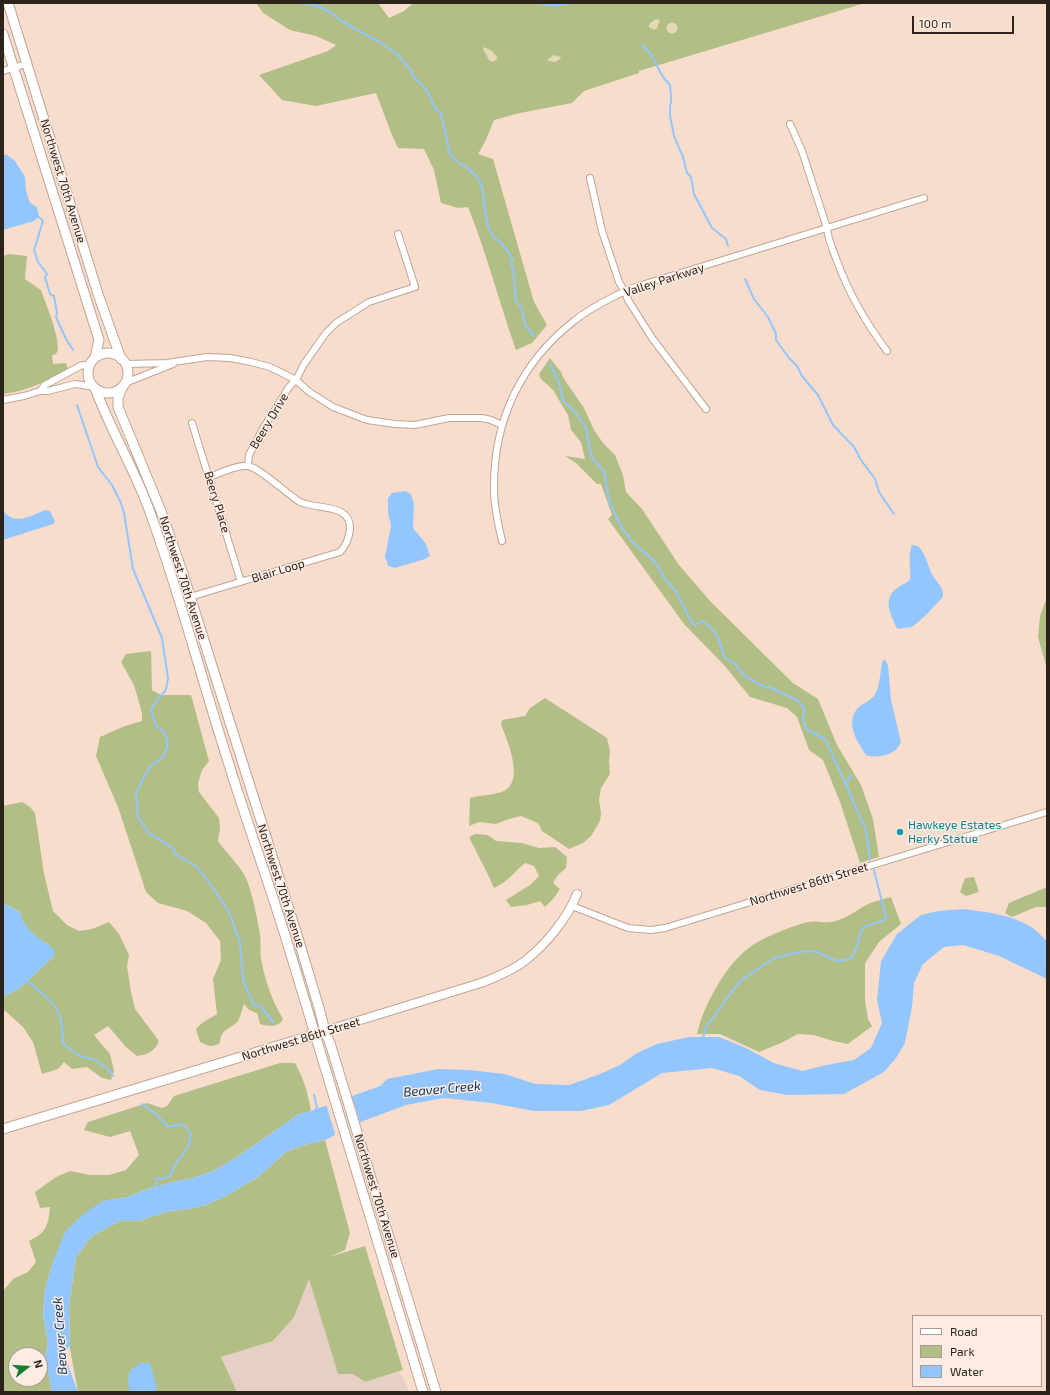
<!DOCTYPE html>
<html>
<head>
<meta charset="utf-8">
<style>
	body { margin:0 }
	#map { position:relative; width:1050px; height:1395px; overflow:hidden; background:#f8ddcd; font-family:"Exo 2",sans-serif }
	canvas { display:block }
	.frame { position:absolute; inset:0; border:4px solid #2d231d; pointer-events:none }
	.legend { position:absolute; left:912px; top:1315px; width:130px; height:72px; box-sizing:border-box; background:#fdece3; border:1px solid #aa9c94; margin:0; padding:5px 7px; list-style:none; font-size:12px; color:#2d231d }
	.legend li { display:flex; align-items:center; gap:8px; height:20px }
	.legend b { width:20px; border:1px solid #aa9c94 }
	.north { position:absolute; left:8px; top:1347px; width:40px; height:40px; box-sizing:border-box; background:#fdece3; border:1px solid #aa9c94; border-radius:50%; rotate:73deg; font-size:11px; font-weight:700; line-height:16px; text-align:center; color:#2d231d }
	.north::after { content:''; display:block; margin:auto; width:14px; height:18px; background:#167e32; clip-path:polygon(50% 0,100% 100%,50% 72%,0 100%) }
	.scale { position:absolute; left:912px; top:16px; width:102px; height:18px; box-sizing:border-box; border:2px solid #2d231d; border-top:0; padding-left:5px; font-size:12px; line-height:14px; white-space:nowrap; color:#2d231d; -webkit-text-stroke:3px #fdece3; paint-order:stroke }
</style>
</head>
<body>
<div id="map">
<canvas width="1050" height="1395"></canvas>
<div class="frame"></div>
<ul class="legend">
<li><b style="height:5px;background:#fff"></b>Road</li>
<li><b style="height:11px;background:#b1bf87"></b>Park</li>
<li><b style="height:11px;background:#93c6fe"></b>Water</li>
</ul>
<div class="north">N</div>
<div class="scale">100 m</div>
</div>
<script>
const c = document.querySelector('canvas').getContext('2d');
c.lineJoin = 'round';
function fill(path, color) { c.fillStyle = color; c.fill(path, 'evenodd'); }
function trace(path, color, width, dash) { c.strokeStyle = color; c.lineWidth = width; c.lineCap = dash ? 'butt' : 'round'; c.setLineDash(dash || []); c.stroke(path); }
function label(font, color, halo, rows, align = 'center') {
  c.font = font + ' "Exo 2",sans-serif'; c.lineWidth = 3; c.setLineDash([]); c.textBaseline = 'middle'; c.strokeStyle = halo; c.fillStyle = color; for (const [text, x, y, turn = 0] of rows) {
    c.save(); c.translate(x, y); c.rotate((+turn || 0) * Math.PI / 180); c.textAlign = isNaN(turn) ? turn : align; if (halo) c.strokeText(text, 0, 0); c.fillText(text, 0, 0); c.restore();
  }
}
fill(new Path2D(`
	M309 1278 338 1374H353L365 1382 399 1372 405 1381 409 1392H237L221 1357 273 1341 294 1317Z`), '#e6d0c5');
fill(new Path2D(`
	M256 3H378L389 18 404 11 413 3H865L639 71V73L584 91 572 103 520 113 494 120 485 142 478 154 493 159 534 302 547 325 532 343 516 350C499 302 487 254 468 207L458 208 441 203 434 170 424 149 398 148 392 135 376 93 316 106 282 100 259 75 328 51 336 45 316 36 290 30 263 13Z
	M9 254 27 256 25 279 41 290 53 323 57 339 58 350 56 354 52 355 53 364 66 363 68 369C47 381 28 391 3 394V256Z
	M550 358 561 372 564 379 584 408 594 430 603 443 615 455 623 475 626 492 642 509 679 565 711 602 793 683 818 699 837 745 861 785 873 819 879 857 860 863 840 802 823 760 809 750 797 717 787 708 750 697 724 665 684 624 608 519 612 515 601 484H597L576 463 565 456 585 459 581 442 571 430 568 415 553 390 540 378 539 374Z
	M1047 597V669L1038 637 1040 616Z
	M151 651 152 690 161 695H191L209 761 202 770 198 783 199 792 219 818 220 828 218 841C228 856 244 868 249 886 254 901 257 918 260 934 261 942 260 951 261 959 265 980 272 1001 283 1019 279 1028 268 1026 260 1024L257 1013 249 1010 244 1004C242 1009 241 1015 239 1019 233 1030 221 1026 220 1043 212 1048 208 1046 200 1042L196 1029 202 1023 217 1014 213 979 221 960 220 941 206 923 187 911 158 903 146 892 118 807 96 756 100 737 125 726 142 721V713L134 685 121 662 126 654Z
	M545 698 607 738 610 751 609 761 610 774 601 788 599 800 601 813 600 821 591 836 583 843 569 849 542 831 538 823 521 816 509 819 496 824 479 822 469 826 470 798C480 795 496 795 504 791 525 780 507 741 501 724L502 720 525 716 530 708Z
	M22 802 30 807 35 813 44 874 53 911 67 925 79 931 92 929 109 922 119 934 129 955 127 966 131 992 135 1009 159 1041C155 1051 147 1055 137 1056L126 1047 108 1026 94 1035 110 1054 114 1071 111 1080 102 1078 87 1067 72 1069 64 1062 58 1069 42 1074 33 1042 23 1027 3 1009V997L20 988 54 956 49 945 33 935 23 924 20 912 3 903V806Z
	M475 834 488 835 496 841 522 843 539 848 555 847 567 857 566 868 558 875 553 883 560 889 554 898 545 907 540 901 527 905 511 907 506 900 530 885 539 876 534 866 525 863C514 872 508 882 494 888 487 871 477 854 469 837Z
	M974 877 979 892 966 896 960 892 965 878Z
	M1047 887V907H1036L1012 917 1005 913 1009 903Z
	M891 897 901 924 879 942 865 963V1000L868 1019 872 1026 848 1044 833 1041 814 1035 798 1034 781 1043 759 1052 720 1034H697C703 1006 726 964 750 947 762 938 794 925 808 922 817 920 826 924 835 921 847 918 857 910 868 904 875 901 883 899 891 897Z
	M280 1063H295C304 1079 308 1093 311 1111L299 1114 234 1159 213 1171 190 1179 173 1182 148 1189 127 1197 103 1201 54 1259 45 1289 43 1315 48 1343 45 1358 52 1392H3V1291L13 1279 28 1272 36 1262 29 1241C47 1232 48 1226 50 1207L40 1208 35 1192 56 1177 70 1171 90 1175H109L126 1170 139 1155 130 1131 110 1137 84 1130 88 1122 147 1103 162 1108 167 1106 174 1096ZM16 1355H40V1379H16Z
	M325 1140 350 1233 345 1250 329 1257 365 1246 403 1370 365 1382 353 1374H338L309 1279 294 1317 273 1341 221 1357 237 1392H78L70 1349 69 1305 76 1257 92 1236 120 1221H138L170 1211 189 1209 206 1205 226 1196 258 1177 286 1152 304 1145Z`), '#b1bf87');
fill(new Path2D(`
	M656 19 660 20 657 28 654 30 649 27V24Z
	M666.5 28a5.5 5.5 0 1 1 11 0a5.5 5.5 0 1 1-11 0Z
	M484 47 492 51 498 58 493 62 489 60 483 49Z
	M554 55 561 57 560 59 555 62 548 61V59Z`), '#e3d9b4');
fill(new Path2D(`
	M536 3H573C560 7 548 8 536 3Z
	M3 154 7 155 15 161 25 177 26 191 30 203 37 207 39 217 34 221 3 230Z
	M405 491 411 494 414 504 413 528 426 544 430 556 425 559 395 568 388 566 385 556 391 526 388 513V498L392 493Z
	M45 510 50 511 55 521 53 524 3 540V511C16 526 30 516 45 510Z
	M912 545 918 546C926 554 927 564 932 574 936 582 944 587 943 597L924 617 912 627 897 629C890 612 881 598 900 586 903 584 909 582 910 579 912 575 907 554 912 545Z
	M884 659 886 661 888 666 891 700 901 742C896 755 879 759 866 755 858 743 845 724 857 709 861 704 869 702 874 696 880 687 880 673 882 663Z
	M3 903 20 912C24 931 40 938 54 949V956L20 988 3 997Z
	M965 909C986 912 1013 915 1031 927 1037 931 1043 937 1047 942V979L999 956 963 945 944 947 923 964 914 983 912 1007 905 1043 896 1058 884 1072 844 1094 787 1095 760 1090 739 1076 712 1068 662 1073 609 1105 581 1111H534L491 1103 444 1098 406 1105 366 1120 325 1140 304 1145 286 1152 258 1177 226 1196 206 1205 189 1209 170 1211 138 1221H120L92 1236 76 1257 69 1305 70 1346 65 1351 66 1360 78 1392H52L45 1358 48 1343 43 1315 45 1289 54 1259 65 1232 82 1215 103 1201 127 1197 148 1189 173 1182 190 1179 213 1171 234 1159 299 1114 311 1111 380 1086 387 1079 438 1069 469 1070 505 1074 535 1084 569 1085 600 1074 620 1065 637 1053 657 1044 689 1037H719L746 1048 774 1063 802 1071 826 1065 854 1060 871 1048 882 1023 877 1000 881 961 897 934 921 915 938 911Z
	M140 1363H150L157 1389 156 1392H129C129 1374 124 1374 140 1363Z`), '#93c6fe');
fill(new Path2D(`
	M351 1094 361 1125 336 1137 326 1104Z`), '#f8ddcd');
trace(new Path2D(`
	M302 3 318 6 330 12 341 21 381 43 396 53 410 69 414 77 426 89 436 110 441 113 450 155C457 164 469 167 477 177 488 192 481 214 490 231 492 236 496 239 500 242 504 246 510 255 513 260L511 263 512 267 513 268 516 301 522 309 525 325 534 336
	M642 45 650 53 663 77 670 85 671 96V103L670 106V116L674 136 683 157 687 173 691 177 694 194 712 228 726 239 728 246
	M38 216 43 221 34 250 38 262 47 274 45 277 50 294 54 296 57 313 56 317 66 339 73 350
	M745 279 754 299 768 317 776 334V340L789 358 797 366 802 376 818 395 833 425 854 447 861 460 875 479 879 492 894 514
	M550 365 559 382 563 401 575 412 586 428 591 456 604 471 609 501 620 525 633 543 651 558 658 566 664 578 675 590 692 623 695 625 702 621C717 630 720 641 724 657L735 664 746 677 767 688 769 687 795 699 804 707V713L803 718 806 729 826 740 866 830 870 860
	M77 405 98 467 112 485 121 503 124 513 133 569 162 638 168 678 166 690 156 701 151 710 156 726 163 731 166 737 168 745 163 757 152 765 146 773 136 793 138 819 141 821 149 834 159 839 174 849 175 854 197 867 213 888 229 912 240 942 243 980 254 1005 260 1006 273 1022
	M846 785 851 775
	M26 979C35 989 46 995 54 1005 62 1015 63 1032 63 1044L82 1057 93 1059 107 1068 113 1076
	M703 1038 706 1027 740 981 774 958 799 952 809 951 817 952 837 961 851 959 857 947 861 932 864 927 884 920 886 918 874 870
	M314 1095 317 1107 315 1111
	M142 1104 156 1114 168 1127 182 1124C197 1133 189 1148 180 1158 177 1161 177 1160 176 1163 173 1168 172 1172 169 1177L156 1179V1190`), '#93c6fe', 2);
const minor = new Path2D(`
	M3 71 26 64
	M790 124 802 151 827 228C828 240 833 250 837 261 849 294 866 323 887 351
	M590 178 602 231 619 282 625 292 628 300 652 338 706 409
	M126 364 167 363 207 357 230 358 251 362 270 367 296 380 308 391 333 407 367 420 395 424 415 425 449 418H482L491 420 502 425
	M125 383 173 364
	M40 391 45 385 82 365 90 366
	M3 400 24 396 40 391H48L75 384 89 386 92 385
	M192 423 241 582
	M248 466 249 455 264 427 289 387 296 380 304 364 326 333 336 323 369 302 415 287 398 234
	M502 541C498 524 494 506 494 490 493 422 520 363 574 321 586 311 601 303 615 296 621 293 626 291 632 288L924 198
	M190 597 340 552C346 546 349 538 350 529 351 503 317 510 300 502 287 494 260 468 248 466 239 464 218 474 209 477
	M572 906 628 928 651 930 665 928 1047 812`);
const tertiary = new Path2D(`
	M325 1031 484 982C498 976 514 970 526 960 546 944 567 919 577 894`);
const secondary = new Path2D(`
	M8 3 98 294 121 359
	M3 34 99 340 95 358
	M88 373a20 20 0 1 1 40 0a20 20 0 1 1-40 0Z
	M123 386 118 398V407L161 511 183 574 298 938 319 1008 325 1031 330 1043 436 1392
	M95 388C111 432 136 471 151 515 180 595 201 677 227 758 246 821 269 882 288 945 334 1094 377 1243 423 1392
	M3 1129 320 1033`);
trace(minor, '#bfa597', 8);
trace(tertiary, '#bfa597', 10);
trace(secondary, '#bfa597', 11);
trace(minor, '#fff', 6);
trace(tertiary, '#fff', 8);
trace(secondary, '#fff', 9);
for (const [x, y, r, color] of [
	[900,832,4,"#0f9aa8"]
]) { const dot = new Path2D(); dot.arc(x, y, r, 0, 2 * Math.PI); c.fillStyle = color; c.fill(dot); trace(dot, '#fdece3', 1.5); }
label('12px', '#2d231d', '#fdece3', [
	["Northwest 70th Avenue",63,181,73],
	["Valley Parkway",664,280,-18],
	["Beery Drive",269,421,-59],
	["Beery Place",217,502,73],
	["Blair Loop",278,571,-17],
	["Northwest 70th Avenue",183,578,72],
	["Northwest 86th Street",809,884,-17],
	["Northwest 70th Avenue",281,886,72],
	["Northwest 86th Street",301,1039,-17],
	["Northwest 70th Avenue",377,1196,73]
]);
label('12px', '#0d838f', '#fdece3', [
	["Hawkeye Estates",908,825],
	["Herky Statue",908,839]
], 'left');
label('italic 13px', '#073761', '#fdece3', [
	["Beaver Creek",442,1089,-5],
	["Beaver Creek",60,1336,-94]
]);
</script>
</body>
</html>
